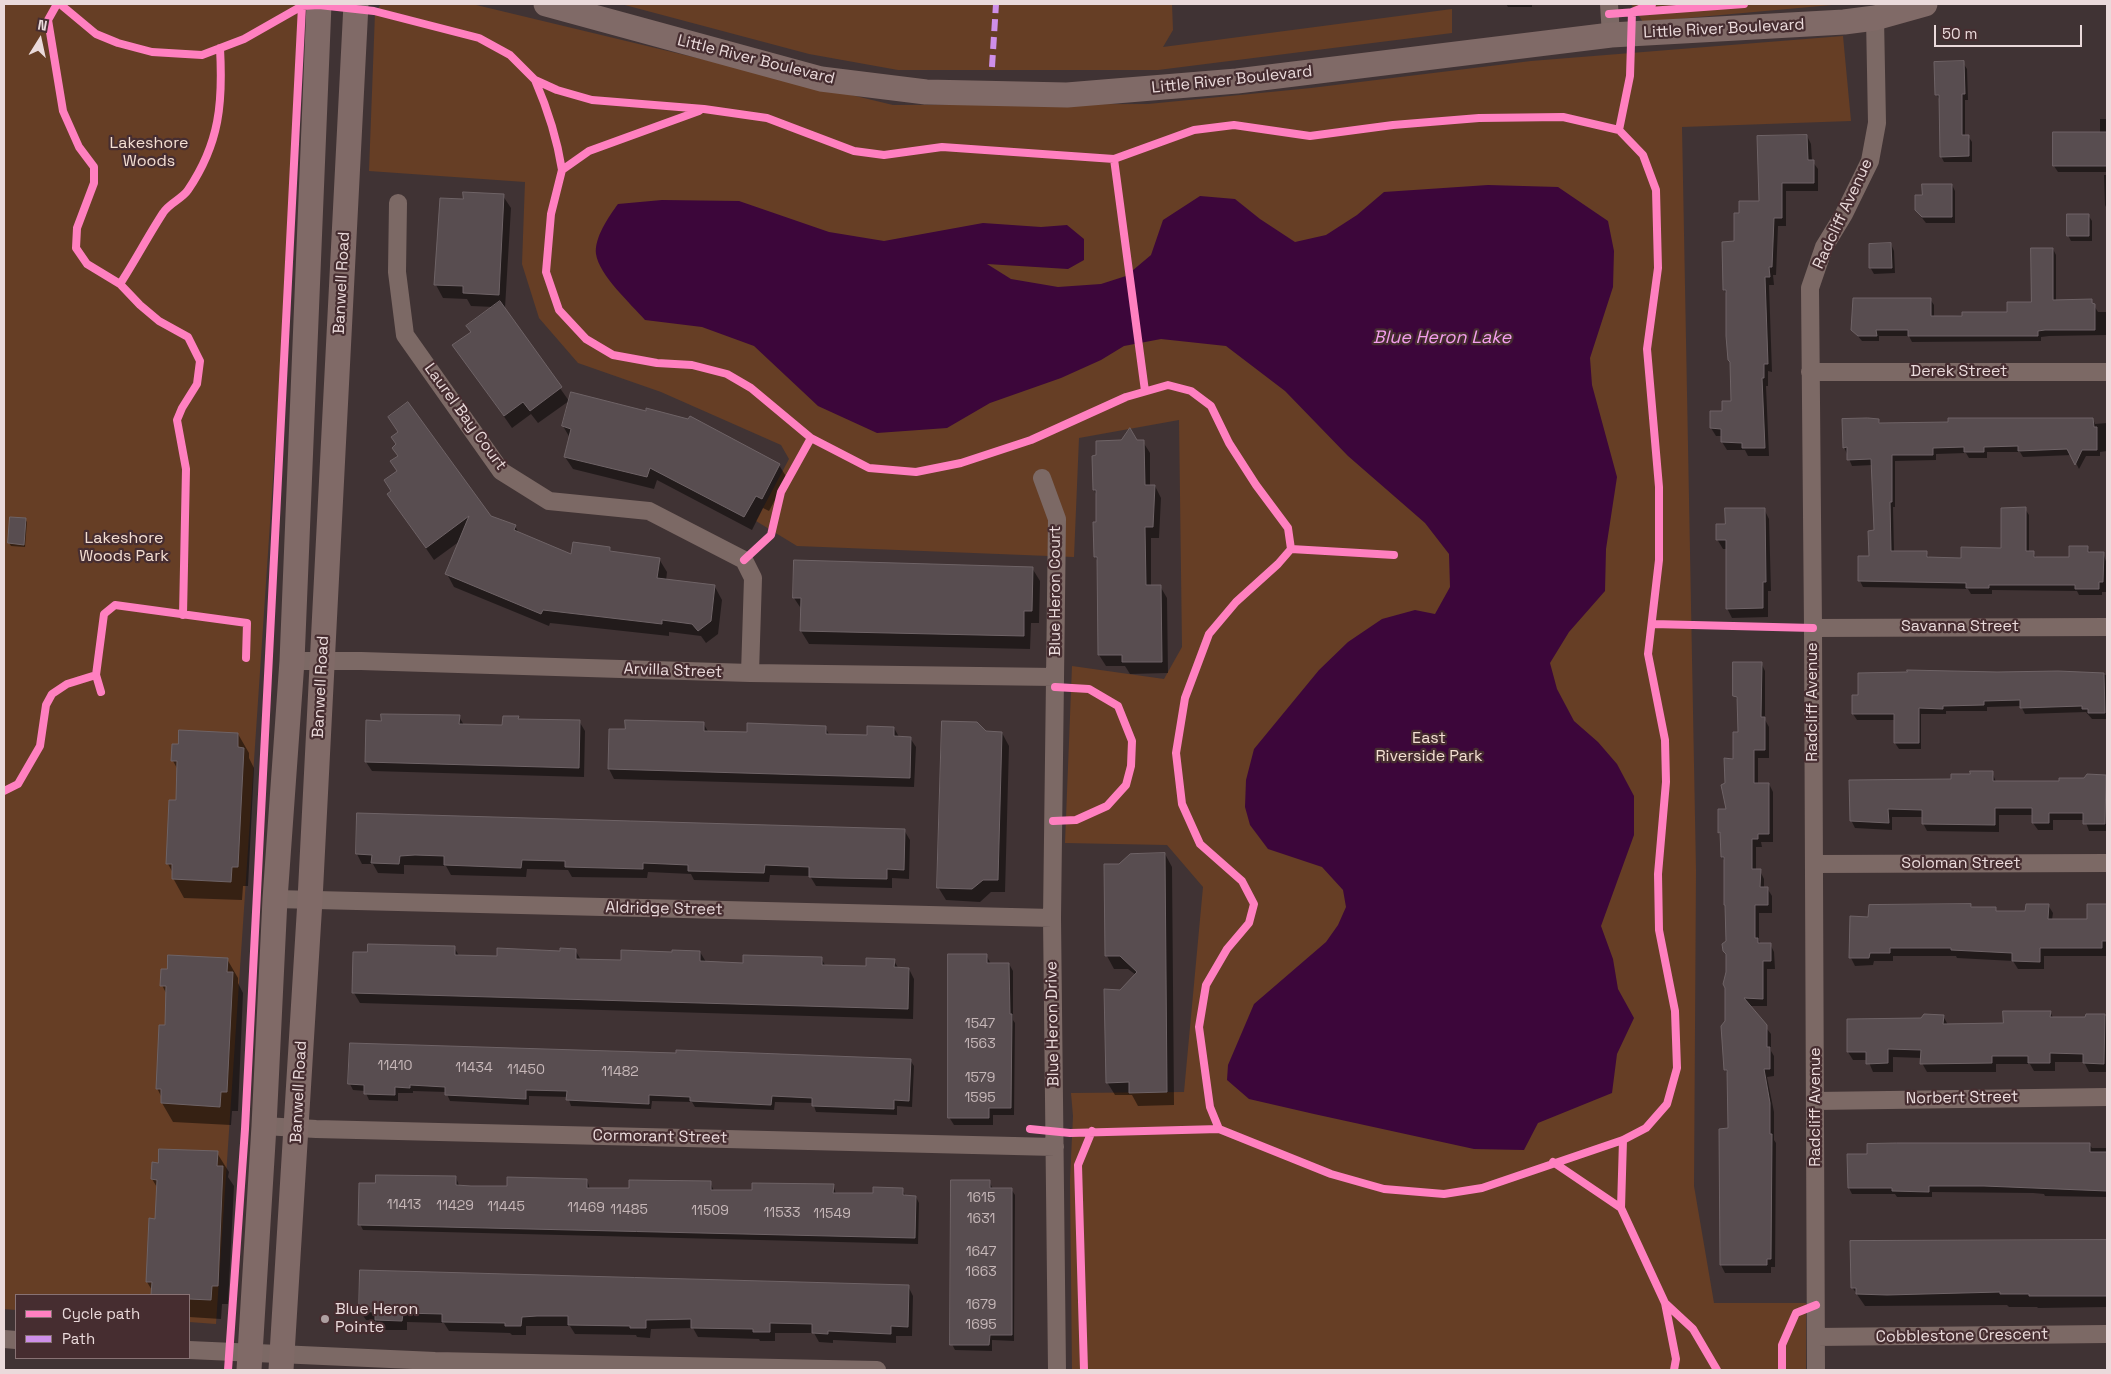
<!DOCTYPE html>
<html>
<head>
<meta charset="utf-8">
<style>
	body { margin:0 }
	#map { position:relative; width:2111px; height:1374px; overflow:hidden; background:#403334; font-family:"Space Grotesk",sans-serif }
	canvas { display:block }
	.frame { position:absolute; inset:0; border:5px solid #eadadb; pointer-events:none }
	.legend { position:absolute; left:15px; top:1294px; width:175px; height:65px; box-sizing:border-box; background:#462d30; border:1px solid #887274; margin:0; padding:6px 9px; list-style:none; font-size:15px; color:#eadadb }
	.legend li { display:flex; align-items:center; gap:10px; height:25px }
	.legend b { width:25px; border:1px solid #887274 }
	.north { position:absolute; left:15px; top:15px; width:50px; height:50px; -webkit-text-stroke:4px #462d30; paint-order:stroke; rotate:10deg; font-size:14px; font-weight:700; line-height:20px; text-align:center; color:#eadadb }
	.north::after { content:''; display:block; margin:auto; width:18px; height:22px; background:#eadadb; clip-path:polygon(50% 0,100% 100%,50% 72%,0 100%) }
	.scale { position:absolute; left:1934px; top:25px; width:148px; height:22px; box-sizing:border-box; border:2px solid #eadadb; border-top:0; padding-left:6px; font-size:15px; line-height:18px; white-space:nowrap; color:#eadadb; -webkit-text-stroke:4px #462d30; paint-order:stroke }
</style>
</head>
<body>
<div id="map">
<canvas width="2111" height="1374"></canvas>
<div class="frame"></div>
<ul class="legend">
<li><b style="height:6px;background:#ff80c0"></b>Cycle path</li>
<li><b style="height:6px;background:#ce8fe9"></b>Path</li>
</ul>
<div class="north">N</div>
<div class="scale">50 m</div>
</div>
<script>
const c = document.querySelector('canvas').getContext('2d');
c.lineJoin = 'round';
function fill(path, color) { c.fillStyle = color; c.fill(path, 'evenodd'); }
function trace(path, color, width, dash) { c.strokeStyle = color; c.lineWidth = width; c.lineCap = dash ? 'butt' : 'round'; c.setLineDash(dash || []); c.stroke(path); }
function label(font, color, halo, rows, align = 'center') {
  c.font = font + ' "Space Grotesk",sans-serif'; c.lineWidth = 4.5; c.setLineDash([]); c.textBaseline = 'middle'; c.strokeStyle = halo; c.fillStyle = color; for (const [text, x, y, turn = 0] of rows) {
    c.save(); c.translate(x, y); c.rotate((+turn || 0) * Math.PI / 180); c.textAlign = isNaN(turn) ? turn : align; if (halo) c.strokeText(text, 0, 0); c.fillText(text, 0, 0); c.restore();
  }
}
fill(new Path2D(`
	M4 4H305L216 1324 189 1322V1295H16V1310L4 1309Z
	M381 4H472L893 105 1148 104 1311 88 1531 61 1843 36 1851 121 1682 127 1696 870 1694 1186 1714 1303H1806V1370H1072L1070 1180 1073 1116 1071 1093 1184 1092 1203 887 1167 845 1065 843 1072 666 1164 679 1182 647 1179 420 1079 438 1074 557 797 546 756 521 789 459 781 445 661 392 578 363 539 318 522 264 525 182 369 171 375 13Z
	M621 4H1172L1173 30 1163 47 1452 9V33L1158 70H898L809 54Z
	M1631 4H1843L1643 22Z`), '#663e25');
fill(new Path2D(`
	M1488 185 1558 187 1608 221 1614 251 1613 287 1590 358 1592 385 1617 477 1606 549 1605 591 1569 632 1550 663 1557 689 1574 721 1598 742 1617 764 1634 796V835L1601 926 1613 959 1618 989 1634 1018 1617 1054 1612 1093 1538 1123 1524 1150 1474 1149 1314 1114 1249 1099 1227 1080 1228 1065 1254 1004 1326 942 1338 925 1346 907 1343 890 1322 867 1268 849 1250 825 1245 807 1246 780 1254 749 1319 670 1348 642 1382 619 1415 610 1435 614 1450 587 1449 554 1425 523 1348 456 1285 391 1226 346 1161 339 1124 346 1101 360 1061 378 990 403 947 428 877 433 818 406 754 346 702 327 645 320C631 304 599 275 596 254 594 238 609 216 618 204L662 200 739 201 829 232 884 241 983 223 1041 227 1067 225 1084 239V260L1068 269 987 264 1011 279 1058 287 1101 284 1126 276 1151 255 1163 220 1200 196 1235 199 1260 219 1295 242 1326 235 1357 215 1384 192Z`), '#3c063a');
fill(new Path2D(`
	M1506 4H1532V7H1508Z
	M1963 63 1967 69 1968 100H1965V136H1968L1972 142V162H1944L1941 156 1940 101 1937 95Z
	M2100 119H2107V172H2058L2054 166 2055 133H2100Z
	M1807 136 1811 144 1812 161 1818 169V191H1786V226H1778L1776 275H1773L1774 285H1769L1772 372 1768 371V386H1766L1769 456H1748L1745 450H1727L1722 442V436H1716L1711 428 1732 403 1727 295 1724 290 1736 243 1760 202Z
	M2104 175H2107V209L2105 205Z
	M1952 185 1955 191V223H1926L1916 210 1923 196Z
	M503 196 511 208 505 308 503 307 569 401 538 423 531 414 512 428 454 345 472 333 494 307 471 306 467 299 443 298 436 285 464 200Z
	M2088 215 2092 221V241H2071L2068 235Z
	M1891 244 1894 251 1895 273 1874 274 1870 267Z
	M2053 249 2056 255V301H2091L2098 312H2107V335L2049 336 2041 337V341L1912 342 1909 336H1879V341H1862L1852 329 1930 299 1934 305V317L2009 313 2033 303Z
	M389 417 491 517 515 526 519 534 572 555 610 548 612 553 659 559 667 572 666 581 715 587 722 600 718 634 706 643 701 636 669 632V636L550 623 549 626 454 587 447 574 460 541 434 560 389 495 392 492 398 472 399 457V433Z
	M2093 419 2095 424 2107 423V451L2100 452V456H2086L2079 469 2072 455 2023 457 2020 452H1987V458H1969L1966 453 1936 454V460L1895 461V507H1893L1894 552H1926L1930 559H1962L2003 549 2025 509 2029 515V552H2033L2037 559H2070L2088 548 2091 553H2103L2107 564V592H2102V595H2079L2077 591 1992 590V594H1971L1968 589 1863 587 1860 581 1870 557 1875 532 1873 465 1852 466 1844 447 1878 420 1881 424Z
	M563 426 779 465 787 478 769 511 763 508 752 530 657 480 654 489 573 469 565 457 570 438Z
	M1136 442H1143L1150 453V486H1155L1161 498 1159 538H1151V586H1160L1167 598 1168 673 1130 674 1125 666H1106L1099 655 1098 562 1095 557 1097 496 1094 490Z
	M1764 509 1769 519 1771 591H1768V617L1732 618 1727 608V549H1723L1717 539 1726 525Z
	M11 518 25 519 27 522 25 547 11 546 9 543Z
	M1032 568 1040 581 1039 623H1031L1030 649 809 644 801 631 802 610 794 598Z
	M1761 663 1765 671V720L1769 727V758H1758V784H1769L1773 792V842H1761L1762 847H1756V871H1760L1764 879V888H1767L1772 896V913H1759V941L1761 944H1770L1774 952 1775 969H1767V1006H1749L1771 1034V1051L1774 1056V1076L1767 1077 1774 1112V1140L1776 1143 1775 1267H1771V1273H1725L1721 1265 1729 1130 1728 1075 1725 1069 1727 956 1724 951 1727 942 1725 862 1722 857V837L1719 832 1727 811 1726 783 1734 760 1739 733V703L1735 696Z
	M2058 672 2107 675V719H2092L2086 712 2025 714 2021 706 1987 707V711H1946V714H1921V749H1899L1895 743V720H1857L1853 714 1997 673Z
	M459 717 464 725 503 726 518 717 519 720 579 721 585 731 584 777 372 771 366 762 382 722Z
	M703 723 709 733H748L825 727 830 736H868L894 728 899 737 910 738 916 747 914 787 614 779 609 769 610 730 626 731Z
	M985 733H1002L1009 746 1005 892H991L980 902 946 900 938 887Z
	M238 734 249 753V758L254 768 248 886H243L242 900 184 898 173 878V873L168 864 177 802 178 770 173 761Z
	M1992 772 1996 782H2060L2085 779 2088 775H2107V831H2089L2085 820H2053V830H2038L2033 823V815H1999V832L1927 831 1923 823V817H1892V830L1855 828 1851 820 1952 780Z
	M904 830 910 840 909 879 892 878V888L816 886 810 876 770 875 769 882 694 880 691 874 648 872 647 878 572 877 568 870 527 869 526 877 451 875 446 866 404 865V874L378 873 373 864H362L357 854Z
	M1165 854 1172 867 1174 1105 1138 1106 1132 1095H1115L1107 1082 1121 991 1136 975 1128 969H1114L1107 956 1119 865Z
	M1971 905 1973 909H1995L1997 912 2027 913 2048 905 2053 913 2052 920H2089V905H2107V956H2044V969H2018L2013 961 1957 958 1956 956H1893V961H1874L1873 965 1855 966 1851 958 1870 918Z
	M454 947 459 956 498 957 575 950 581 960 622 961 700 952 706 962 744 964 821 958 826 967 867 968 894 961 899 969H909L914 979 913 1019 360 1003 354 993Z
	M986 955 991 964H1009L1013 971V1020L1015 1023 1014 1115H993V1125H954L949 1117Z
	M227 959 238 978V983L243 993 238 1111H232L231 1125 173 1122 162 1103V1098L157 1088 166 1027 167 995 162 985 168 970Z
	M2050 1012 2054 1019H2085L2087 1015 2107 1016V1072H2089L2084 1062H2055V1071H2034L2030 1064H1996V1072H1927L1922 1063V1058L1893 1057V1072H1873L1868 1060H1853L1848 1052 1922 1020 1943 1016 1948 1025H2004Z
	M910 1060 914 1066 912 1107 897 1106V1115L816 1112 813 1103 775 1102 774 1110 695 1107 692 1102 652 1101 651 1109 571 1106 568 1097 529 1096V1105L450 1101 446 1092 413 1091V1093H398V1101L369 1100 365 1091 353 1090 350 1084Z
	M2089 1144 2092 1148H2107V1197L2045 1196 2044 1194 2033 1193 1932 1192V1197H1897L1895 1194H1852L1849 1188 1848 1156Z
	M217 1153 229 1172 228 1177 234 1186 228 1304H222L221 1319 189 1317V1295H153V1292L147 1282 156 1220 158 1189 152 1179 159 1164Z
	M456 1177 459 1186 508 1187 587 1180 590 1189H630L710 1182 714 1191 753 1192 833 1185 836 1194 874 1195 902 1189 906 1197H916L919 1203 918 1244 363 1230 360 1224Z
	M989 1181 993 1189H1011L1015 1195 1014 1341 992 1340V1351L955 1350 952 1344Z
	M1852 1242H2107V1307L2038 1308 2037 1307H2009L2007 1305 1865 1306 1852 1287Z
	M908 1286 913 1296 912 1336H896V1343L833 1340V1343L819 1342 814 1333H775V1341H760L759 1339 698 1337 693 1328 651 1329 650 1338 637 1337 636 1335 575 1334 570 1326H526V1335H512L510 1333 449 1331 444 1323 407 1322V1330H381L376 1321 366 1320 360 1311Z`), '#0007');
const building = new Path2D(`
	M1964 61 1965 94H1962V135H1969V156L1940 157 1939 95H1935L1934 62Z
	M2053 132H2107V166H2053Z
	M1807 135 1808 160H1814V183H1782V218H1774L1772 267H1769L1770 277H1765L1768 364H1764V378H1762L1765 448H1742V443L1721 442V429L1710 428V411H1722V401H1731L1730 362 1728 360 1726 336V290H1723L1722 242 1734 241V213H1739V201H1759L1757 136Z
	M1922 184H1952V217H1922L1915 210V195H1922Z
	M463 192 504 194 499 295 463 293V286L434 285 440 198 463 199Z
	M2067 214H2089V236H2067Z
	M1891 243 1892 268H1869V244Z
	M2031 248H2053V300L2092 299V303L2095 304V330H2045L2038 331V336H1908V330H1876L1877 336H1858L1851 330 1853 298H1931V316H1962V312H2007V302H2031Z
	M500 301 562 387 530 411 523 402 504 416 452 345 471 332 466 326Z
	M571 392 646 411V408L688 419 690 416 780 464 762 499 756 496 744 517 650 468 647 477 564 457 571 429 562 426Z
	M408 402 491 516 516 525 514 530 571 554 573 542 610 547V551L660 558 657 578 715 585 711 621 698 631 692 624 662 620V624L543 610 541 614 445 574 469 516 426 548 387 494 391 491 384 480 397 471 390 461 398 456 392 448 396 444 391 437 398 432 388 417Z
	M1868 418 1879 419V423L1948 422V418H2093L2094 427H2097V450H2082L2075 465 2067 449 2018 451V446L1984 447V452H1964V447L1933 448V455H1892V502H1890L1891 551H1927V557L1961 558V547L2001 548V508L2026 507V551H2034V557H2069V546H2088V552H2104L2103 582H2099V589H2075V585H1989V588H1966V583L1858 581V556H1869L1868 531 1874 530 1871 459 1847 460V447L1843 448 1842 419Z
	M1130 428 1137 440H1144L1145 485H1155L1153 527H1145L1146 585H1161L1162 662H1122V655H1098L1097 557H1094L1093 522H1096V490H1093L1092 456 1096 455V441L1121 440Z
	M1725 508H1765L1766 582H1763V608L1726 609V540H1716V524H1725Z
	M10 517 26 518 24 545 8 543Z
	M794 560 1033 567 1032 611H1024V636L800 631 801 598H793Z
	M1733 662H1762L1761 717H1765V750H1754V783H1769V834H1758V839H1752V869H1761L1760 887H1768V905H1755V938H1758V943H1771V961H1763V999L1744 998 1767 1025V1047H1770V1069H1764L1770 1103V1134H1772L1771 1259H1767V1265H1720L1719 1129 1728 1128 1727 1070H1724L1721 1026 1725 1021V988L1723 984 1726 972V954L1723 951 1722 944 1726 941 1725 905H1724V857H1721L1720 832 1718 833V809H1726L1721 785 1725 783 1724 758 1733 759V732H1738L1737 697 1733 696Z
	M1907 670 1997 672 2058 671 2104 673 2105 713H2088V709H2082V706L2020 708V700L1984 701V705L1943 706V709L1919 708V743H1894V714H1852V695H1858V673L1907 672Z
	M381 714 460 715 459 724 502 725 503 716H519L518 719 580 720 579 768 365 762 366 720 381 721Z
	M625 720 704 722V731L747 732V723L826 726V734L867 735V726L894 727V736L911 737 910 778 608 769 609 729H625Z
	M942 721 977 722 986 731 1002 732 998 880H983L972 889 937 888Z
	M179 730 238 733V747L244 748 238 867H232L231 882 172 879V864H166L169 800H176L177 761H171L172 744H178Z
	M1970 771H1993V781H2059V778H2084L2087 774 2106 775 2105 824H2083V813H2049V823H2032V808H1995V825L1922 824V810L1888 809 1889 823 1850 821 1849 780 1951 779V774H1970Z
	M357 813 905 829 904 870 887 869V879L837 878 809 877V867L765 865 764 873 688 871V865L643 863V869L565 867V861L522 860 521 868 444 865V856L415 855 400 856 399 864 371 863 372 855 356 854Z
	M1165 853 1167 1092 1129 1093V1082L1106 1083 1104 989 1120 990 1137 972 1120 956H1105L1104 864H1119L1130 854Z
	M1971 904V907H1996V911H2025L2026 904H2049L2048 919H2087V904H2107V941H2102V948H2040V962L2012 961V953L1951 950V948H1890V953H1870L1869 958H1849L1850 916 1868 917 1869 905Z
	M368 944 455 946V955L497 956V948L560 951V948L576 949V959L621 960V950L672 952V950L700 951V961L743 963V955L822 957V965L866 966V958L895 959 894 967 909 968 908 1009 352 993 353 952H367Z
	M948 954H987V963H1009L1010 1014H1012L1011 1108H989V1118H948Z
	M168 955 228 958 227 972H233L227 1092H221L220 1107 161 1103V1089H156L159 1025H165L166 986H160L161 969H167Z
	M2003 1011H2051L2050 1017H2085L2086 1014H2105L2104 1064 2083 1063V1054L2050 1053V1063H2028V1056H1992V1063L1920 1064 1921 1050 1888 1049V1063L1866 1064V1052H1847V1019L1921 1018 1924 1014 1944 1015 1943 1024 2003 1023Z
	M350 1043 676 1053V1050L911 1059 909 1101 894 1100V1109L812 1106V1098L772 1096 771 1105 690 1101V1097L649 1095V1104L566 1100 567 1091 526 1090V1099L445 1095V1087L410 1085V1088L395 1087V1095L364 1094V1085L348 1084Z
	M1897 1143H2090V1152H2107V1191L1984 1186H1929V1192L1892 1191V1188H1848L1847 1154H1867V1144Z
	M159 1149 218 1151 217 1166H223L218 1286H212L211 1300 189 1299V1295H151L152 1282H146L149 1218 155 1219 157 1180 151 1179 152 1162 158 1163Z
	M376 1175 456 1176V1185L471 1186H507V1177L587 1179V1188H629V1180L711 1181V1190H752V1183L834 1184 833 1193H873V1187L903 1188V1195L916 1196 915 1238 358 1225 359 1183H375Z
	M951 1180H990V1188H1012V1335H990L989 1345H950Z
	M2107 1240V1296H2029V1294H2000V1292L1887 1295 1856 1294V1288H1851L1850 1241Z
	M360 1270 909 1285 908 1327 891 1326V1334L828 1331V1334L812 1333V1324L770 1323V1332H753V1329L691 1328V1319L646 1320V1328H630V1326L568 1325V1316H537L522 1317 521 1326H505V1323L442 1322V1314L403 1313 402 1321 375 1320V1312L359 1311Z`);
fill(building, '#584d50');
trace(building, '#6e6366', 1);
trace(new Path2D(`
	M1609 4 1611 35
	M398 203 397 272 405 335 501 471 549 501 649 511 744 560 753 578 750 673
	M1810 372H2107
	M1042 478 1057 519 1052 918 1057 1370
	M1813 628 2107 627
	M292 661H361L750 673 1055 677
	M1814 864 2107 863
	M275 899 1052 918
	M1816 1101 2107 1097
	M264 1126 316 1129 1055 1147
	M1816 1337 2107 1334
	M4 1339 16 1340
	M189 1350 435 1361 877 1370
	M1816 1370 1813 628 1810 288 1824 247 1844 214 1870 161 1877 123 1875 18`), '#7c6965', 18);
trace(new Path2D(`
	M546 4 821 79 926 92 1067 95 1237 81 1611 35 1844 22 1875 18 1925 4
	M249 1370 264 1126 275 899 292 661 319 4
	M281 1370 310 900 356 4`), '#806a67', 25);
trace(new Path2D(`
	M992 67 996 4`), '#ce8fe9', 6, [12, 6]);
trace(new Path2D(`
	M57 4 48 20 63 111 79 147 94 167V183L77 228 76 248 87 264 120 284 140 305 159 321 188 337 200 361 197 384 182 408 177 420 186 469 183 615
	M60 4 96 34 118 43 152 52 202 55 244 39 302 6 319 5 374 11 479 38 510 55 535 80 557 90 592 100 704 109 767 118 854 151 884 155 942 147 1114 159 1194 130 1234 125 1310 136 1393 125 1479 118 1563 117 1619 130 1643 155 1656 190 1658 268 1647 349 1659 487V560L1648 654 1665 740 1666 782 1658 874 1659 930 1675 1011 1677 1068 1667 1104 1646 1128 1623 1140 1482 1188 1444 1194 1384 1189 1331 1174 1219 1129 1070 1133 1030 1129
	M1609 14 1744 4
	M535 80C548 110 557 138 562 170
	M699 111 589 151 562 170 551 214 546 272 559 310 586 339 613 355 657 363 692 365 727 374 751 388 811 438 869 468 916 472 961 463 1031 440 1126 397 1168 385 1191 391 1211 406 1229 443 1256 485 1288 528 1291 549 1278 564 1236 602 1209 634 1185 698 1176 753 1182 804 1200 844 1242 881 1254 904 1249 923 1227 949 1206 985 1199 1027 1210 1107 1219 1129
	M1619 130 1630 76 1632 12 1652 4
	M1114 159 1145 391
	M120 284C135 261 148 236 163 213 169 203 182 199 188 190 220 143 223 102 220 48
	M1291 549 1394 555
	M744 560 771 535 781 492 811 438
	M1653 624 1813 628
	M101 692 96 675 104 614 115 605 247 623 246 658
	M4 791 18 784 40 746 46 705 52 694 67 684 96 675
	M1053 821 1076 820 1107 806 1126 785 1131 766 1132 741 1118 706 1089 689 1055 687
	M1623 1140 1621 1208 1665 1303 1676 1359 1674 1370
	M1553 1162 1621 1208
	M1665 1303 1693 1329 1717 1370
	M228 1370 245 1129 302 6
	M1084 1370 1078 1165 1092 1131
	M1782 1370V1345L1796 1313 1816 1305`), '#ff80c0', 8);
for (const [x, y, r, color] of [
	[325,1319,5,"#aea0a1"]
]) { const dot = new Path2D(); dot.arc(x, y, r, 0, 2 * Math.PI); c.fillStyle = color; c.fill(dot); trace(dot, '#462d30', 2); }
label('14px', '#c6b7b8', null, [
	["1547",980,1024],
	["1563",980,1044],
	["11410",395,1066],
	["11434",474,1068],
	["11450",526,1070],
	["11482",620,1072],
	["1579",980,1078],
	["1595",980,1098],
	["1615",981,1198],
	["11413",404,1205],
	["11429",455,1206],
	["11445",506,1207],
	["11469",586,1208],
	["11485",629,1210],
	["11509",710,1211],
	["11533",782,1213],
	["11549",832,1214],
	["1631",981,1219],
	["1647",981,1252],
	["1663",981,1272],
	["1679",981,1305],
	["1695",981,1325]
]);
label('16px', '#eadadb', '#462d30', [
	["Little River Boulevard",1724,29,-3],
	["Little River Boulevard",756,60,14],
	["Little River Boulevard",1232,80,-6],
	["Radcliff Avenue",1843,214,-65],
	["Banwell Road",342,283,-87],
	["Derek Street",1959,372],
	["Laurel Bay Court",465,417,54],
	["Blue Heron Court",1056,591,-90],
	["Savanna Street",1960,627],
	["Arvilla Street",673,671,2],
	["Banwell Road",321,687,-87],
	["Radcliff Avenue",1813,702,-90],
	["Soloman Street",1961,864],
	["Aldridge Street",664,909,1],
	["Blue Heron Drive",1053,1024,-91],
	["Banwell Road",299,1092,-87],
	["Norbert Street",1962,1098,-1],
	["Radcliff Avenue",1816,1107,-90],
	["Cormorant Street",660,1137,1],
	["Cobblestone Crescent",1962,1336,-1]
]);
label('16px', '#f3ded2', '#462d30', [
	["Lakeshore",149,144],
	["Woods",149,162],
	["Lakeshore",124,539],
	["Woods Park",124,557],
	["East",1429,739],
	["Riverside Park",1429,757]
]);
label('16px', '#eadadb', '#462d30', [
	["Blue Heron",335,1310],
	["Pointe",335,1328]
], 'left');
label('italic 18px', '#f49eed', '#462d30', [
	["Blue Heron Lake",1442,338]
]);
</script>
</body>
</html>
